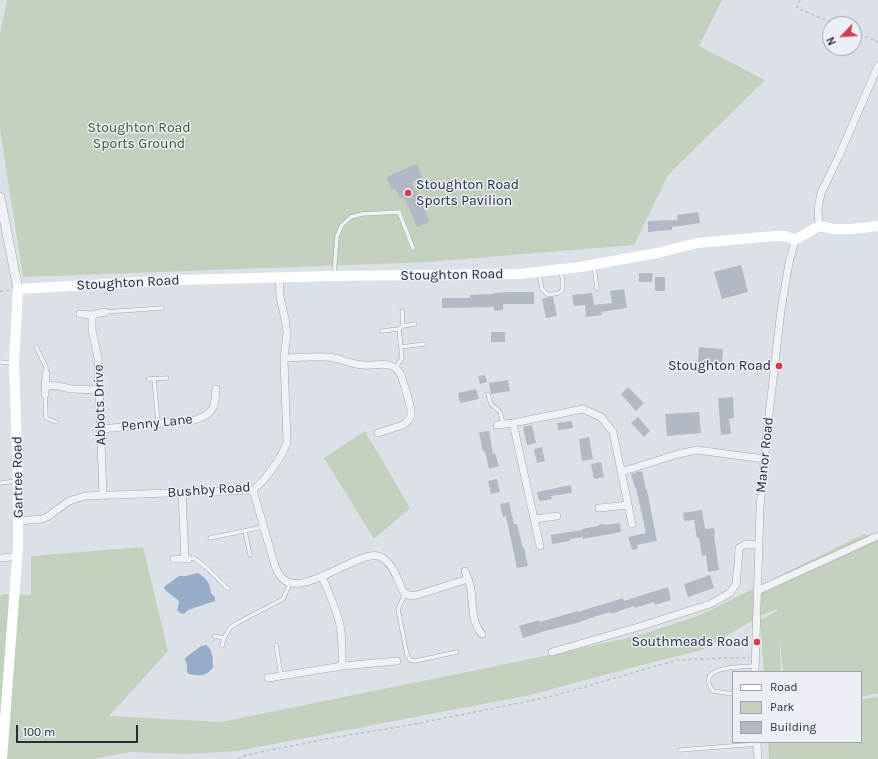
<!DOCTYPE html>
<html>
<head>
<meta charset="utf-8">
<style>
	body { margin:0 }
	#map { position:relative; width:878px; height:759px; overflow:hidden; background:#dce0e7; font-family:Karla,sans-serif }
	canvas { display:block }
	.legend { position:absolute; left:732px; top:671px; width:130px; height:72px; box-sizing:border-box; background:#eceff5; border:1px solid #9da2ac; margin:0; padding:5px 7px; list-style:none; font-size:12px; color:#262e3e }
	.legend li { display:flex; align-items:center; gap:8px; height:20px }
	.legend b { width:20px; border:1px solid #9da2ac }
	.north { position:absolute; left:822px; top:16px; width:40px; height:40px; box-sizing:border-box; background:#eceff5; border:1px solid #9da2ac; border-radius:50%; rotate:245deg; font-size:11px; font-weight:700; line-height:16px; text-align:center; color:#262e3e }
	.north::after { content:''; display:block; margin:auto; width:14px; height:18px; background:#d23b4f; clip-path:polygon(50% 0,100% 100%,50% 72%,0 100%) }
	.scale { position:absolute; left:16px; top:725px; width:122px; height:18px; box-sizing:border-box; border:2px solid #262e3e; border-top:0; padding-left:5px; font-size:12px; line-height:14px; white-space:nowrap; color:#262e3e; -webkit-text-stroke:3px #eceff5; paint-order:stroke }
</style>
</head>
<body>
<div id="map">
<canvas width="878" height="759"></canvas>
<ul class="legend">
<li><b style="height:5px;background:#fff"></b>Road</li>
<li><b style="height:11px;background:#c2d1bd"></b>Park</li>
<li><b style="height:11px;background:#b3b9c4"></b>Building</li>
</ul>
<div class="north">N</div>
<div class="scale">100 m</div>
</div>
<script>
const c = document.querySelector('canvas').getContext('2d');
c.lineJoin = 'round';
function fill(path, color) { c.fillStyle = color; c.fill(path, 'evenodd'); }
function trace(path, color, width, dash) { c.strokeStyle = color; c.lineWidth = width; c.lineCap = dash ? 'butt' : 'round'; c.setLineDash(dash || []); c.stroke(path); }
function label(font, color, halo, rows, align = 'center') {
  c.font = font + ' Karla,sans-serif'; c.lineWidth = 3; c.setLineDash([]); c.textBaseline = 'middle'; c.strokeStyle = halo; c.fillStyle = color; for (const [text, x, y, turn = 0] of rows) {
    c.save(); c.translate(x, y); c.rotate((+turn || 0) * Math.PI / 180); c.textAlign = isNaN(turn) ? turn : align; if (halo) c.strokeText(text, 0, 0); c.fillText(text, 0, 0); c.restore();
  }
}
fill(new Path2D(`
	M7 0H722L699 46 765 80 668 175 634 245 427 262 23 277 0 129V35Z
	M365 431 410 508 374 539 324 458Z
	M864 534 878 539V693L861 697V672H783L779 631 781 672H764L760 620 777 611V609L760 616 702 650 638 666 530 695 237 751 187 754 129 752 93 759H0V596L4 594 31 595V556L143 547 168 651 109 716 221 722 521 661 637 636 698 616Z
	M878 697V759H769L768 742H861V699Z`), '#c2d1bd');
fill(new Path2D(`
	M197 573C205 576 211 584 211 593L215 597V601L188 610 184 614 180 613 177 610 179 602 178 600 165 590 164 587 179 576H186Z
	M206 645C213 649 213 660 213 667 206 677 200 676 189 674L187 672V665L185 660V658L201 646Z`), '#96adc9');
fill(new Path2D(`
	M417 164 422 177 412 182 430 222 417 227 404 197 400 199 395 188 392 190 386 177Z
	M698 212 700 223 672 227V230L648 232V221L678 220 677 215Z
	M741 265 748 292 722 299 714 272Z
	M639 273H653L652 282H639Z
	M655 277H665V291H655Z
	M624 289 627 308 601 312 602 315 586 317 585 305 574 306 572 295 592 293 594 305 612 303 610 291Z
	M508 292H534V304H503V310L494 311V307L442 308V298H470V295L493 294V293Z
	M549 297H553L557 316 546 318 542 299Z
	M491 332H505V342H491Z
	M699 347 723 349 722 363 698 362Z
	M485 375 487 382 480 384 478 376Z
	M508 380 510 391 491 394 489 383Z
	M628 387 644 403 636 411 621 394Z
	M476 389 479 399 460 403 458 393Z
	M733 397 734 418 729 419 731 434 721 435 718 398Z
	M699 412 701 433 667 436 665 414Z
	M638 417 650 431 644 437 631 423Z
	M572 421 573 428 558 430 557 423Z
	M532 425 536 443 527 445 523 427Z
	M489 431 493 454 495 453 499 466 489 469 485 451 483 452 479 432Z
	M589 437 593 459 582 461 579 439Z
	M542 447 545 461 537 463 534 449Z
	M601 462 604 477 594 479 591 464Z
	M642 471 646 490H647L657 541 637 545 638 549 632 550 628 537 646 533 636 488H635L631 474Z
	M497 479 500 492 491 494 488 481Z
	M571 485 572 493 551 496 552 499 539 501 537 492Z
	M509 502 514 524H517L523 548H524L528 566 517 568 506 516 503 517 500 504Z
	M702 510 705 529 714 528 715 535H714L719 570 708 572 706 555 702 556 699 538H697L694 520 684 521 683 513Z
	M620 523 621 532 583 539V537L570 539V541L552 544 551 535 582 530V529L598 526V525L605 524V525Z
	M710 575 714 588 688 597 684 584Z
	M668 587 671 600 655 605 654 602 635 608 634 606 611 614 610 612 581 621V622L545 631 523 638 519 626 539 620V622L578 611V612L623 598 624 601Z`), '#b3b9c4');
const service = new Path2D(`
	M594 266 597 289
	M539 273 542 289 547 294C568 296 563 285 561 270
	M334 275 337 236 342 225 351 217 362 214 399 212 413 248
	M105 312 162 308
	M403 326 415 324
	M399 329 403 326 402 311
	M382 331 399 329 402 358 396 368
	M36 347 46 367V374
	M401 347 424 344
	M0 362 13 363
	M148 379 167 378
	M154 379 158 423
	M45 394 46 418 56 422
	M488 394 491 404 500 412 503 424
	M0 483 17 481
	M245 531 250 555
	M210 538 263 527
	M188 559 194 558 208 569 228 589
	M405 594 398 609 407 655 410 660 415 661 457 652
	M214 636 224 638
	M276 645 281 676
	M222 646 224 638 230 628 237 623 283 599 290 583
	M733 694 713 691C694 666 740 667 754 666
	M680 750 757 744`);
const minor = new Path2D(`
	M819 226 818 209 821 193 839 156 878 66
	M80 314 92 315 105 312
	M92 315V330L98 358 103 496
	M284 358C300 358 320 355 334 358 344 360 354 365 364 365 372 366 381 363 389 365 396 367 400 371 402 378 404 386 412 407 411 415 410 420 407 422 403 425L378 433
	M45 385 58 386 71 389 99 390
	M45 394 46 374
	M513 423 540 546
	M497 425 513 423 583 409 601 417 613 432 632 524
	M101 429 195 420C214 414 215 407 216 389
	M621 472 678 454 697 450 764 459
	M253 490 275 566C277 571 279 576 283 579 301 596 349 559 370 556 375 555 380 556 384 559 394 566 398 581 403 591 407 596 411 596 417 595L468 579
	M182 493 185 559
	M599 508 628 505
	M534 519 557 516
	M19 521 42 519 47 517 69 501 85 496 253 490C264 482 283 456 287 442L284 358 287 333 285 319 280 297 279 277
	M0 558 11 557 18 555
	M174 559H188
	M465 571C467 577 470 583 471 589 473 604 471 622 482 634
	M322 577C328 591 335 606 339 621 343 636 342 651 342 666
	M757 591 878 536
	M552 652 645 625 710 604 730 593 736 584 738 564 739 548 746 544 758 545
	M755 672 760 508 767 432 781 310 789 263 795 240
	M268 678 342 666 397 661
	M757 742 758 759`);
const tertiary = new Path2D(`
	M0 197 18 289`);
trace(service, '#a2a7b1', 4.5);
trace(minor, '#a2a7b1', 8);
trace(tertiary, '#a2a7b1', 10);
trace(new Path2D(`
	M800 0 797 8 835 24
	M854 32 878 42
	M0 291 10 290
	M238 759 246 755 331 738 410 725 549 697 677 660 727 658H749`), '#bbbec5', 1.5, [3, 3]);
trace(service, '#eff1f5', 3.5);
trace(minor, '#eff1f5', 7);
trace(tertiary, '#eff1f5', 9);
trace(new Path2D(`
	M2 759 18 546V481L14 363 18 289 178 280 334 276 519 274 580 267 657 253 697 243 775 236H785L795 240 819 226 833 229H851L878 226`), '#fff', 10);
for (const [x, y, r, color] of [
	[408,193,4,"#d23b4f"],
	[779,366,4,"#d23b4f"],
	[757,642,4,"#d23b4f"]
]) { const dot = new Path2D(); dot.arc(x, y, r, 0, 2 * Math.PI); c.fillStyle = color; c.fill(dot); trace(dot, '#eceff5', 1.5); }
label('14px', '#395a32', '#eceff5', [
	["Stoughton Road",139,128],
	["Sports Ground",139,144]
]);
label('14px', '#262e3e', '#eceff5', [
	["Stoughton Road",416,185,"left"],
	["Sports Pavilion",416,201,"left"],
	["Stoughton Road",771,366],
	["Southmeads Road",749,642]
], 'right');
label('14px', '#262e3e', '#eceff5', [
	["Stoughton Road",452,275,-1],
	["Stoughton Road",128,283,-3],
	["Abbots Drive",100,405,-92],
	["Penny Lane",157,423,-6],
	["Manor Road",765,455,-84],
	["Gartree Road",18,477,-91],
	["Bushby Road",209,490,-4]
]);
</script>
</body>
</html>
